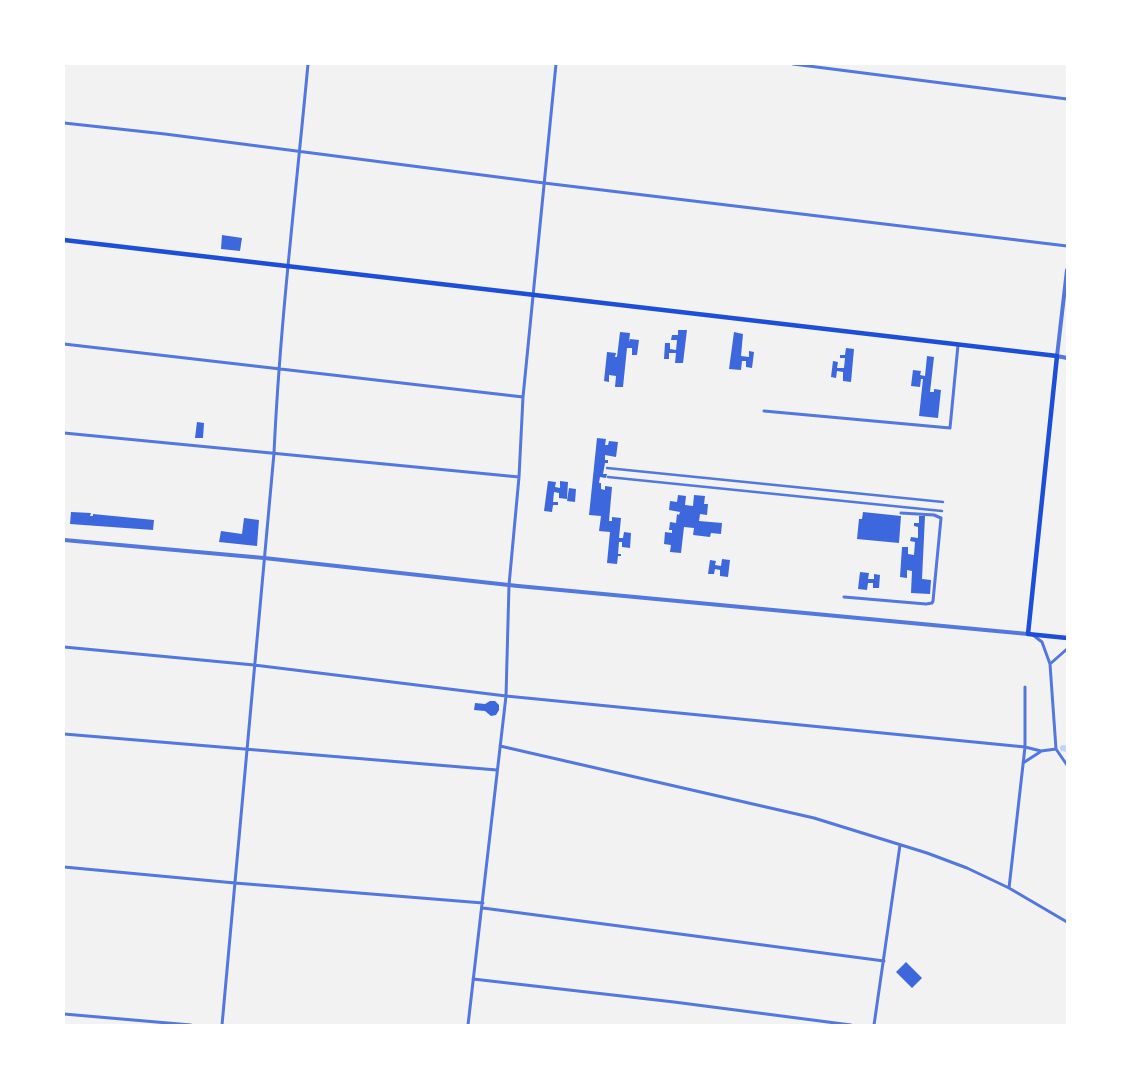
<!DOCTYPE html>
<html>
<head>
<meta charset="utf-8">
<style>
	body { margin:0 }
	#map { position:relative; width:1131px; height:1089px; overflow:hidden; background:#f2f2f2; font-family:Bitter,serif }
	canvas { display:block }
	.frame { position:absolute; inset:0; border:65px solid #fff; pointer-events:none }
</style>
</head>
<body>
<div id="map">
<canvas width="1131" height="1089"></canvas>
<div class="frame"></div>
</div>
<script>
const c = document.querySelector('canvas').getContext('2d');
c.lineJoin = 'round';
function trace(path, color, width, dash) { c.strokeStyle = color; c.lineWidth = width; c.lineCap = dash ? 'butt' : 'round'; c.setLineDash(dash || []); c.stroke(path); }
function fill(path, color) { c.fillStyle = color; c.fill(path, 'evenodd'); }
trace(new Path2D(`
	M1063 748 1067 749`), '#bfd3fe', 6);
fill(new Path2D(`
	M222 235 242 238 240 251 221 249Z
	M678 330H687L683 363H675L676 353H669V359H664L665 343H670V349L676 350 677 340H671L672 335H678Z
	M620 332 630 333 629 342 630 339 639 340 637 355H632V348H627L623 387H615L616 376 609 375V382L604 381 607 352 616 353 615 357H617Z
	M734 332 743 334 741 356 749 357V351L754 352 752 368 746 367V361H742L741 370 729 369Z
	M846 348 854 349 851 382 843 381V372L837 371 836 378 831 377 833 361 838 362 837 368H844L845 358H840V355H845Z
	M927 356 934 357 930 392H934V389L941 390 938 418 919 416 923 379H921L920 387 911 386 913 370 921 371 920 375 925 376Z
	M197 422 204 423 203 438H195Z
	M597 438 606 439 605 445H608L609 441 618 442 616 457 605 455V460H608V463H605L603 474H607L606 478 600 477 599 483H601V489L605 490V486L612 487 609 521H612V517L621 518 619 538H623L624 532 631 533 630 548 622 547V542H619L618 554H621V556H618L617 564 607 563 610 532 599 531 601 516 589 515Z
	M548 481 556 482 555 487 560 488V481L568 482 567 499 559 498V493L554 492 553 502H558V505H553L552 512 544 511Z
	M569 488 576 489 575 502 567 501Z
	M678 495 686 496 685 505 693 506 694 495 705 496 704 504H708L707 515 700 514 699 521 722 523 721 534 711 533 710 537 693 535 694 528 684 527 681 553 670 552 671 545 664 544 665 532 672 533V530H669L670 522 676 523 677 514 679 515 680 512 669 510 670 501 677 502Z
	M71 512 91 513 90 516H93V514L154 520 153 530 70 524Z
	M863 512 901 516 899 543 857 539 859 519H862Z
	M919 516H925L922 579 931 580 930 594 911 593 912 571 907 570V578L900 577 902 547H908V554L914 555 915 542 910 541 911 537 918 538V527L914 526V523H919Z
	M244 518 259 520 257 546 219 542 221 531 242 534Z
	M722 559 730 560 728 577 720 576V570L715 569 714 574H708L710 560 716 561 715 565 721 566Z
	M860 572 869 573 868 579H874V574L880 575 879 588H873V583H868L867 590 858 589Z
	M490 701H495L499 705V710L496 715 491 716 485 711 474 710 475 703 485 704Z
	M906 962 922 978 912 988 896 972Z`), '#3d67dc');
trace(new Path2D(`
	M607 468 943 502
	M608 477 942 511`), '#5277de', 2.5);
trace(new Path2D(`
	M793 64 1067 99
	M64 123 165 134 544 183 1067 246
	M64 344 523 397
	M764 411 950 428 958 345
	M64 433 519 477
	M844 597 926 604 932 603 933 601 941 518 934 515 901 513
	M1033 635 1042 642 1050 664 1056 749 1067 765
	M64 647 254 665 506 696 1025 747 1041 751 1056 749
	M1050 664 1067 649
	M64 734 497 770
	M500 746 814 818 927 853 967 868 1009 888 1067 922
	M1023 763 1040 752
	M64 867 235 883 483 903
	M1009 888 1025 747V687
	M483 908 884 961
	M473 979 674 1002 851 1025
	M64 1014 191 1025
	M222 1025 274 453C280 322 296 193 308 64
	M468 1025 506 696 509 585 519 477 523 397 556 64
	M874 1025 900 845`), '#5277de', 3);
trace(new Path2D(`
	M1067 270 1057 356 1067 358
	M64 540 264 558 518 586 1028 634`), '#5277de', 4);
trace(new Path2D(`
	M64 240 1057 356 1028 634 1067 638`), '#1d4ed8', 4.5);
</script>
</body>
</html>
